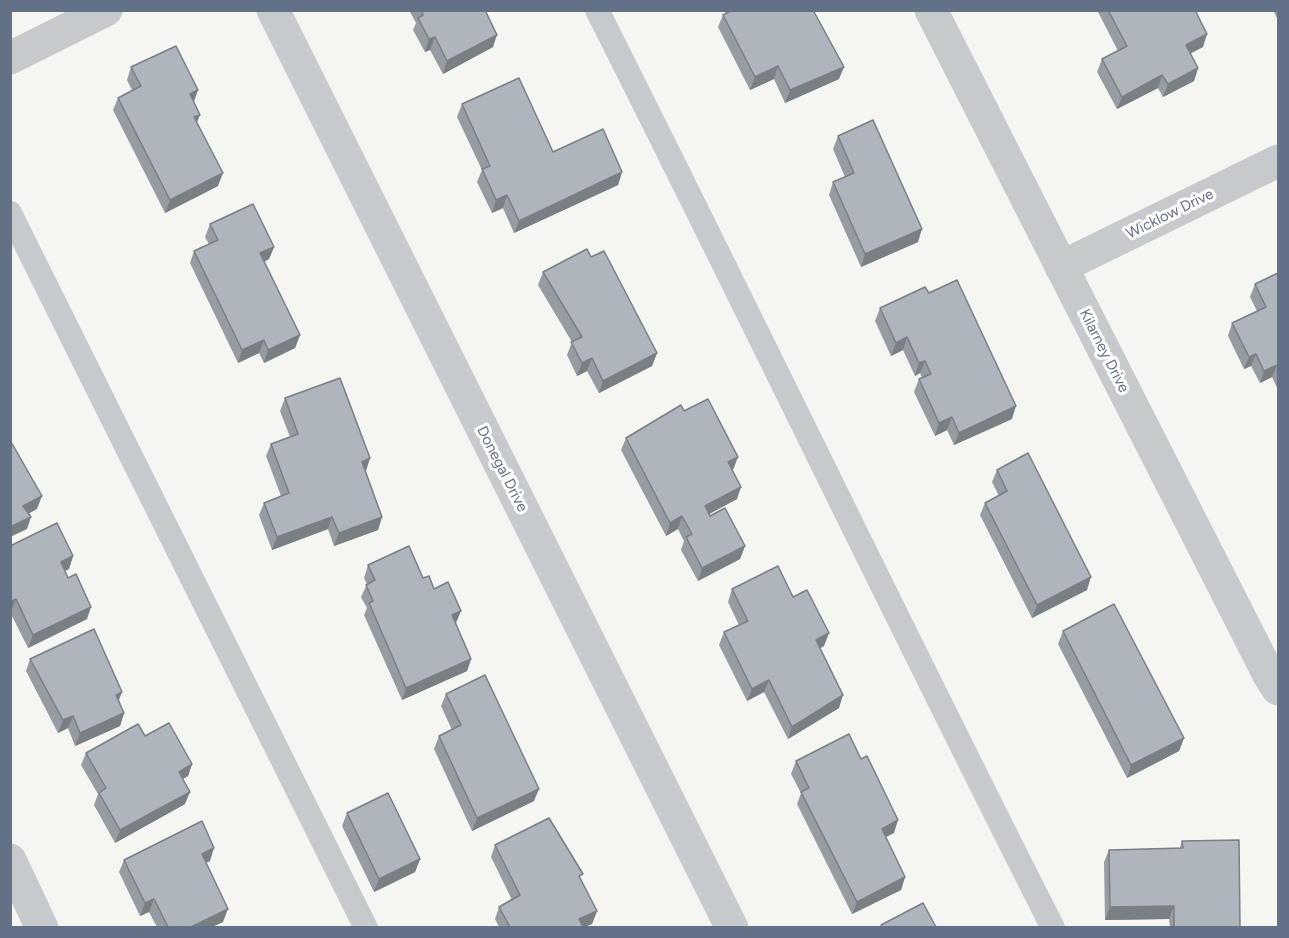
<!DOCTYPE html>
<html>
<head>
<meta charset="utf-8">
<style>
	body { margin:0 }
	#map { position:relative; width:1289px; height:938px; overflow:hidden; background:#f5f6f1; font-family:Figtree,sans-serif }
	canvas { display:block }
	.frame { position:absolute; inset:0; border:12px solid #627185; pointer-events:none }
</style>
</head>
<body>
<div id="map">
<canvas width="1289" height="938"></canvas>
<div class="frame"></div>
</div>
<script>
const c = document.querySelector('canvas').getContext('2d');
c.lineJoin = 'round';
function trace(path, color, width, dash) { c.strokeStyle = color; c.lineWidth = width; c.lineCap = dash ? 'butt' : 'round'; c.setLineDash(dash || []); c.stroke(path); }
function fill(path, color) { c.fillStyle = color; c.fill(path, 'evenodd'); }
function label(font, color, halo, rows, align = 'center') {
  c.font = font + ' Figtree,sans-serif'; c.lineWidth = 6; c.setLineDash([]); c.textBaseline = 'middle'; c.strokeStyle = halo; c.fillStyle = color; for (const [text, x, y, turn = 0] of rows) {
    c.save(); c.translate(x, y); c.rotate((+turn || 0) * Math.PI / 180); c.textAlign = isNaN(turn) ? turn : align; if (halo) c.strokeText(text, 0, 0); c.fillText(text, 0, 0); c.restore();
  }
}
trace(new Path2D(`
	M597 10C751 315 898 623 1053 928
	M10 213 366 928`), '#c7cacd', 24);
trace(new Path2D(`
	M273 10 732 928
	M931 10 1269 675 1278 689
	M1061 267 1278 161
	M10 860 42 928`), '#c7cacd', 33);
trace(new Path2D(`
	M10 58 106 10`), '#c7cacd', 33);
fill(new Path2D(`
	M409 10H485L493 47 443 74 430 50 425 52 413 30 416 23Z
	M1097 10H1195L1203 47 1190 53 1198 68 1194 81 1163 97 1158 88 1117 109 1097 72 1102 59 1118 51Z
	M1273 10H1278V20Z
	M723 15 839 79 785 103 774 79 750 90 718 27Z
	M131 67 198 90 194 102 197 122 218 186 165 213 113 110 118 98 132 90 127 80Z
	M462 104 553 152 622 172 618 185 514 233 503 208 492 213 477 182 482 170 457 117Z
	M838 136 918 242 861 267 829 195 833 182 845 177 833 149Z
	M210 224 274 247 269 259 264 262 300 335 295 348 264 363 259 353 238 363 190 263 194 251 209 244 205 237Z
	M591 257 657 353 652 366 599 393 587 371 577 376 567 355 572 342 538 285 543 272Z
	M1278 273V390L1272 377 1260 383 1251 366 1244 369 1228 336 1232 323 1257 311 1250 297 1255 284Z
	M929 293 1012 419 954 445 947 430 935 436 914 392 919 379 922 378 920 373 915 376 903 350 891 356 875 321 880 308Z
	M285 398 370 458 365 471 382 517 378 530 334 546 328 529 272 550 259 515 264 503 281 496 266 456 271 444 290 437 280 411Z
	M684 411 733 470 737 499 709 514 710 516 745 546 740 559 698 581 681 550 684 541 678 529 666 536 621 450 626 438Z
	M997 470 1087 590 1032 618 980 515 985 503 999 496 992 482Z
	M10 546 73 556 69 569 65 571 87 619 28 648 10 612Z
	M368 565 423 578 434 589 456 623 471 659 467 671 402 700 364 615 367 608 361 597 367 584 364 578Z
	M732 589 793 597 824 646 820 648 839 708 788 739 764 692 747 701 719 645 724 632 739 625 728 602Z
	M1063 631 1184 738 1179 751 1127 778 1058 644Z
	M30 659 119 701 124 713 120 726 75 746 68 728 58 733 26 671Z
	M446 694 534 801 472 831 434 749 439 736 452 730 441 706Z
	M145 736 192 764 188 776 183 779 185 804 115 843 94 805 98 794 81 765 86 753Z
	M796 761 894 833 886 837 905 877 901 890 852 914 797 804 801 793 791 774Z
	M347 813 420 859 415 872 374 892 342 826Z
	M1182 841 1240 927H1170L1169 919 1105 920 1104 862 1109 850 1180 848Z
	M495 845 581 880 597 911 592 924 584 927H499L495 919 499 907 512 900 491 857Z
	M124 860 210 861 206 862 223 922 212 927H157L149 912 140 916 119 872Z`), '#969ca2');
fill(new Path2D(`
	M1207 34 1203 47 1182 58 1186 45Z
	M497 35 493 47 443 74 447 61Z
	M435 37 430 50 425 52 429 39Z
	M778 66 774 79 750 90 755 77Z
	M844 67 839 79 785 103 790 90Z
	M1198 68 1194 81 1163 97 1168 84Z
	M1162 75 1158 88 1117 109 1122 97Z
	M198 90 193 102 190 94Z
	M200 115 195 127 194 117Z
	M622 172 618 185 514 233 519 221Z
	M223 173 218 186 165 213 170 200Z
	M507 195 503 208 492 213 496 200Z
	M922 229 918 242 861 267 865 254Z
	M274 247 269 259 256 266 260 253Z
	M300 335 295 348 264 363 268 350Z
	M907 337 903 350 891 356 896 343Z
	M264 340 259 353 238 363 242 350Z
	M657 353 652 366 599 393 603 381Z
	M1256 354 1251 366 1244 369 1249 357Z
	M592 358 587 371 577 376 582 363Z
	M925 361 920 373 915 376 919 363Z
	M1277 365 1272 377 1260 383 1264 371Z
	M1016 406 1012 419 954 445 959 433Z
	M952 417 947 430 935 436 939 423Z
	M738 457 733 470 724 475 728 462Z
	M370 458 366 471 357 475 362 462Z
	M741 487 737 499 700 519 705 506Z
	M42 496 37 509 19 519 23 506Z
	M682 516 678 529 666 536 670 523Z
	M31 517 27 529 10 537V527Z
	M332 517 328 529 272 550 277 537Z
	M382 517 378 530 334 546 339 533Z
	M745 546 740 559 698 581 702 568Z
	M73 556 69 569 56 575 61 562Z
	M1091 577 1087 590 1032 618 1037 605Z
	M16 599 11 612H10V602Z
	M91 607 87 619 28 648 33 635Z
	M461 611 456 623 447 628 452 615Z
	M829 633 824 646 812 653 816 640Z
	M471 659 467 671 402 700 406 688Z
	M769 680 764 692 747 701 752 689Z
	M122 692 117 705 116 695Z
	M843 695 839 708 788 739 792 727Z
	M124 713 120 726 75 746 80 733Z
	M73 716 68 728 58 733 63 720Z
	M1184 738 1179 751 1127 778 1131 765Z
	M192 764 188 776 174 784 179 772Z
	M539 789 534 801 472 831 477 818Z
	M190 792 185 804 115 843 120 830Z
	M898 820 894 833 877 841 882 829Z
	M214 848 210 861 197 867 202 854Z
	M420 859 415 872 374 892 379 879Z
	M905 877 901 890 852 914 857 902Z
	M154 899 149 912 140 916 145 903Z
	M1174 906 1169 919 1105 920 1110 907Z
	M228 909 223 922 212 927H191Z
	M597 911 592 924 584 927H576L579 919Z`), '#7a7f84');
const building = new Path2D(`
	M421 10H485L497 35 447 61 435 37 429 39 418 18 423 15Z
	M732 10H813L844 67 790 90 778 66 755 77 723 15Z
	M1108 10H1195L1207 34 1186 45 1198 68 1168 84 1162 75 1122 97 1102 59 1127 46Z
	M176 46 198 90 190 94 200 115 194 117 223 173 170 200 118 98 141 86 131 67Z
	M519 78 553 152 603 129 622 172 519 221 507 195 496 200 482 169 490 166 462 104Z
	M873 120 922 229 865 254 833 182 854 173 838 136Z
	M253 204 274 247 260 253 300 335 268 350 264 340 242 350 194 251 218 240 210 224Z
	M587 249 591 257 604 251 657 353 603 381 592 358 582 363 571 342 582 337 543 272Z
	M1278 273V368L1277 365 1264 371 1256 354 1249 357 1232 323 1266 307 1255 284Z
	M957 280 1016 406 959 433 952 417 939 423 919 379 931 374 925 361 919 363 907 337 896 343 880 308 925 287 929 293Z
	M340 378 370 458 362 462 382 517 339 533 332 517 277 537 264 503 289 493 271 444 298 434 285 398Z
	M708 399 738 457 728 462 741 487 705 506 710 516 725 508 745 546 702 568 686 537 692 534 682 516 670 523 626 438 681 405 684 411Z
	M10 440 42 496 23 506 31 517 10 527Z
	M1028 453 1091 577 1037 605 985 503 1007 491 997 470Z
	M57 523 73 556 61 562 68 578 76 574 91 607 33 635 16 599 10 602V546Z
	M409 546 423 578 429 576 434 589 448 582 461 611 452 615 471 659 406 688 369 603 373 601 366 585 375 580 368 565Z
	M778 566 793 597 807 590 829 633 816 640 843 695 792 727 769 680 752 689 724 632 748 621 732 589Z
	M1114 604 1184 738 1131 765 1063 631Z
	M94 629 122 692 116 695 124 713 80 733 73 716 63 720 30 659Z
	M485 675 539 789 477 818 439 736 461 725 446 694Z
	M169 723 192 764 179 772 190 792 120 830 99 793 106 788 86 753 138 724 145 736Z
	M849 734 861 759 867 756 898 820 882 829 905 877 857 902 801 792 809 788 796 761Z
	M388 793 420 859 379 879 347 813Z
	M549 818 583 874 579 876 597 911 579 919 583 927H510L499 907 520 895 495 845Z
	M202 821 214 848 202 854 228 909 191 927H168L154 899 145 903 124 860Z
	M1239 840 1240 927H1174V906L1110 907 1109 850 1183 848 1182 841Z
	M923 903 936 927H882L881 925Z`);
fill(building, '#afb5bc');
trace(building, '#7a7f84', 1.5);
label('15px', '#627185', '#fff', [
	["Wicklow Drive",1170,214,-26],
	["Kilarney Drive",1104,351,63],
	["Donegal Drive",502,469,63]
]);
</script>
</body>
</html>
